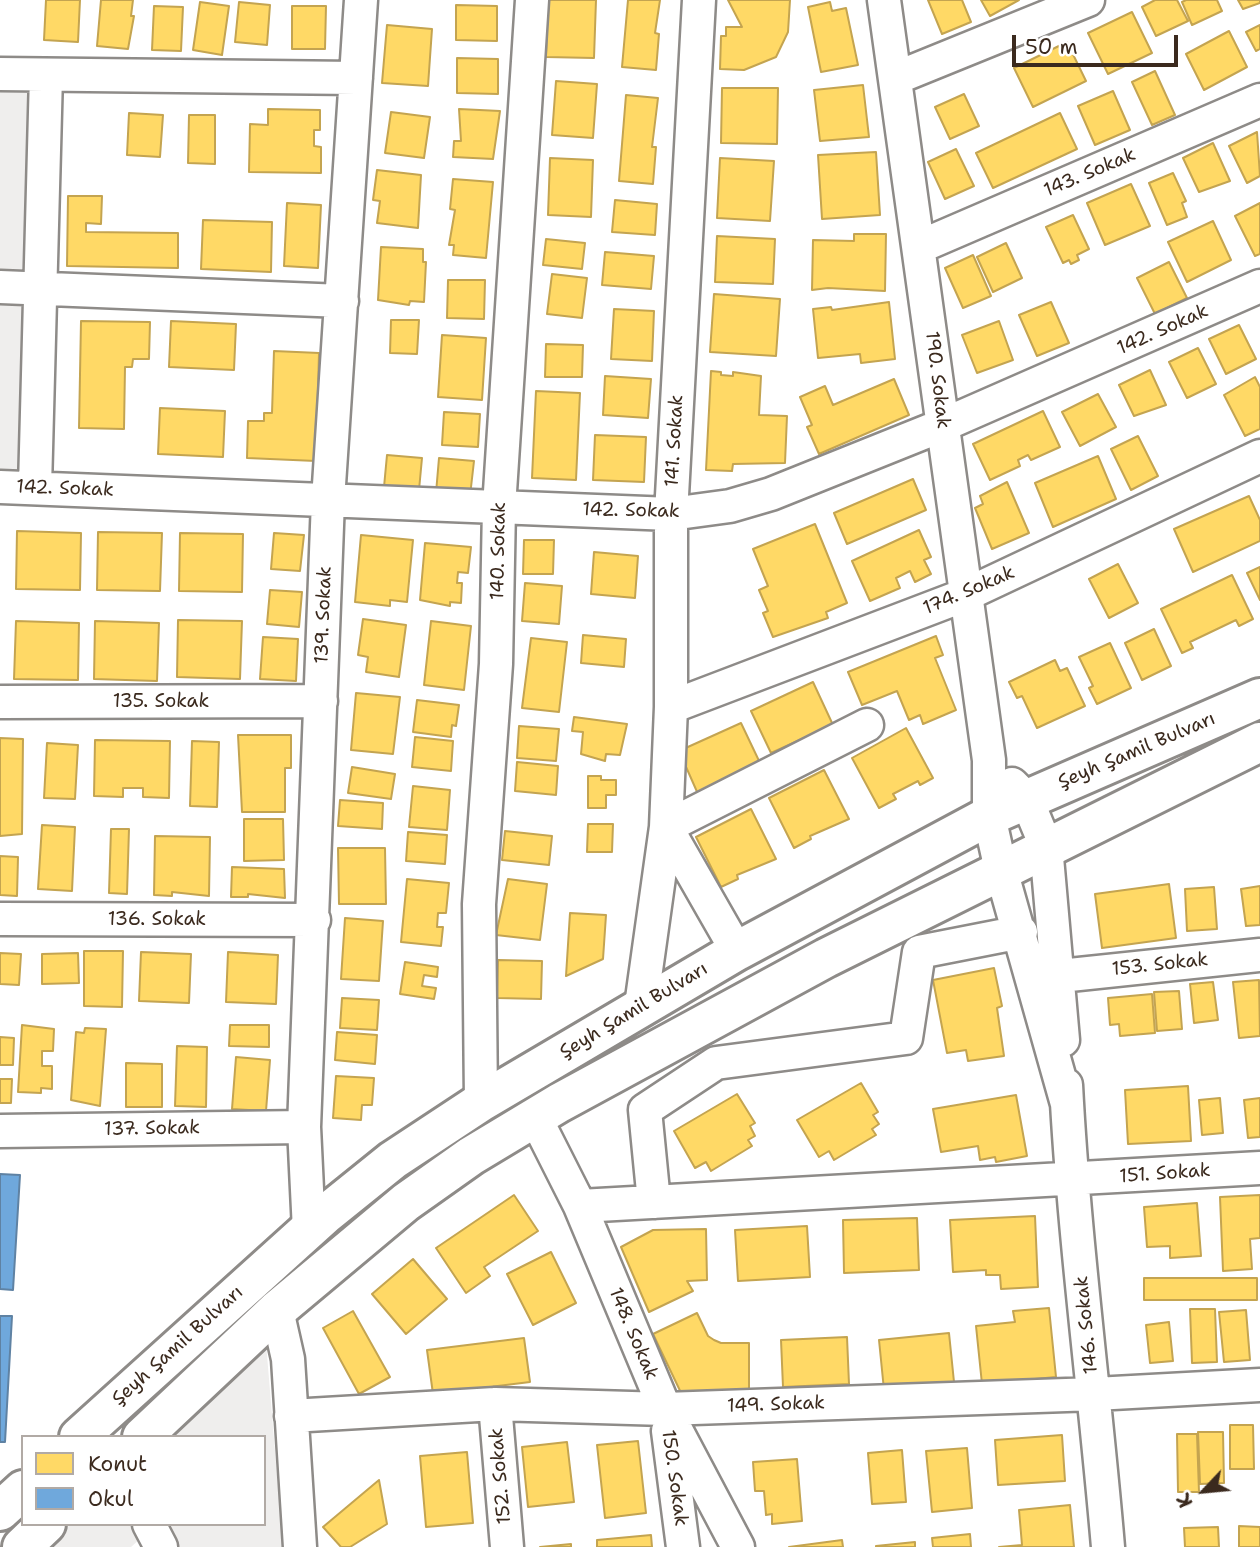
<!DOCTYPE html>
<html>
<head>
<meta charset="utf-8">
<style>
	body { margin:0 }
	#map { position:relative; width:1260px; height:1547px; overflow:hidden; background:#fff; font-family:"Shantell Sans",sans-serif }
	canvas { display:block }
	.legend { position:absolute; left:21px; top:1435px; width:245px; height:91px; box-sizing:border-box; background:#fff; border:2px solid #b1aaa5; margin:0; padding:9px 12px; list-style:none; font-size:21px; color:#3b2a1e }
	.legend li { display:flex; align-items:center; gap:14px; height:35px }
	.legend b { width:35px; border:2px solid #b1aaa5 }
	.north { position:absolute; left:1169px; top:1456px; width:70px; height:70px; -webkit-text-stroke:5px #fff; paint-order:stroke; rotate:244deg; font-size:19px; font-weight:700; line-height:28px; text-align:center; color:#3b2a1e }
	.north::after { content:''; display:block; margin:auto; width:24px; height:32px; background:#3b2a1e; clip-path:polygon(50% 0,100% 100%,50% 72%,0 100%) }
	.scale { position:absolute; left:1012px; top:35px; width:166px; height:32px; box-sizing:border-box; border:4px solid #3b2a1e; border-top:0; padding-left:9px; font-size:21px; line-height:24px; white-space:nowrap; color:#3b2a1e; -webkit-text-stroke:5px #fff; paint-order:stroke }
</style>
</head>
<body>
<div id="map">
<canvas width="1260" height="1547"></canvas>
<ul class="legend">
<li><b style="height:19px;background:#ffd966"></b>Konut</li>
<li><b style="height:19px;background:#6fa8dc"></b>Okul</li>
</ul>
<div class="north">K</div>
<div class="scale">50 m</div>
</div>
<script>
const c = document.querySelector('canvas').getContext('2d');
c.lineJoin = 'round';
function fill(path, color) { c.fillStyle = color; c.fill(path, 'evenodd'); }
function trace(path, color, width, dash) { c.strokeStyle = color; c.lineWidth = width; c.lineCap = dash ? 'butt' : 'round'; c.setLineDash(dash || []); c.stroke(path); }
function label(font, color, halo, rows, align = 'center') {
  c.font = font + ' "Shantell Sans",sans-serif'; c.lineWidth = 7; c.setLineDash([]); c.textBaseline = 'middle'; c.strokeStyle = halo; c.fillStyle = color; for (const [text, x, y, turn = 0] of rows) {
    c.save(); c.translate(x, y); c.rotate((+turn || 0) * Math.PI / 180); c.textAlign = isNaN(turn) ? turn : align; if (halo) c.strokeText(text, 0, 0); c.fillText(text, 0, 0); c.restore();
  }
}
fill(new Path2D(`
	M0 88H35L34 270H0Z
	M0 303 29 304 26 474 0 473Z
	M266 1343 283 1547H177L165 1524H264V1437H161Z
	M71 1524H132L141 1538 131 1547H46Z`), '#efeeed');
const homes = new Path2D(`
	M46 0H80L78 42 44 40Z
	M101 0H133L131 16H134L128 49 97 46Z
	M548 0H596L594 58 546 57Z
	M628 0H660L655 33 659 34 656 70 622 67Z
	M728 0H790L788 32 776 57 744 70 720 69 721 36H726V27H742Z
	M928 0H962L971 22 942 34Z
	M981 0H1019L990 16Z
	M1155 0H1177L1188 21 1156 36 1142 7Z
	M1186 0H1217L1222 11 1192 25 1182 2Z
	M1238 0H1260V3L1243 9Z
	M200 2 229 6 222 55 193 50Z
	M239 2 270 5 267 45 235 42Z
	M830 2 832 11 846 8 858 65 821 72 808 7Z
	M456 5 497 6V41L456 40Z
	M154 6 183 7 181 51 152 50Z
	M292 6H326L325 49H292Z
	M1132 12 1152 53 1108 74 1088 33Z
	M387 25 432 29 428 86 382 83Z
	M1260 25V49L1256 51 1246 32Z
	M1229 31 1247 67 1204 90 1186 54Z
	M1067 42 1086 81 1033 107 1014 68Z
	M457 58 498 59V94L457 93Z
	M1155 71 1175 115 1152 125 1132 82Z
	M556 81 597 84 593 138 552 135Z
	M863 85 869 137 820 141 814 90Z
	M722 88H778L777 144 721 143Z
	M1113 91 1130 130 1095 145 1078 106Z
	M964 94 979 126 950 139 935 107Z
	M626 95 658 98 652 147H656L653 184 619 181Z
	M268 109 320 110V130H314V146L321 147V173L249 172 250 124 268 125Z
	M459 109 500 111 493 159 453 157 454 141H461Z
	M391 112 430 117 424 158 385 153Z
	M129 113 163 115 160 157 127 155Z
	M1060 113 1077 149 993 188 976 153Z
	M189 115H215V164L188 163Z
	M1257 132 1260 176 1247 183 1229 146Z
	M1213 143 1230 181 1199 192 1183 158Z
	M956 149 974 186 945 199 928 162Z
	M876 152 880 215 822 219 818 155Z
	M550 158 593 160 591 217 548 215Z
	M720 158 774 161 770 221 717 218Z
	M377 170 421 175 418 228 377 223 380 201 373 200Z
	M1173 173 1186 201 1182 203 1187 217 1167 225 1149 183Z
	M453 179 493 182 486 258 453 255 454 245H449L455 210 450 209Z
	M1131 184 1150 226 1105 245 1087 203Z
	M68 196H102L101 224 86 223V232L178 233V268L67 266Z
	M615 200 657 204 655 235 612 232Z
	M287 203 321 205 318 268 284 266Z
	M1260 203V254L1255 256 1235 216Z
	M1073 215 1089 249 1077 255 1079 260 1071 264 1069 260 1063 263 1046 227Z
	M203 220 272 222 271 272 201 269Z
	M1213 221 1231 260 1187 282 1168 242Z
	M854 234H886L885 291 828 288 812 290 813 240 854 241Z
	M717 236 775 239 773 284 715 282Z
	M546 239 585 243 582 269 543 265Z
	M1006 243 1022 278 993 292 977 257Z
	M381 247 423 249V262H426L424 302 410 301 409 305 378 300Z
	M605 252 654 256 651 289 602 285Z
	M973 255 991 296 963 308 945 268Z
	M1169 262 1187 298 1155 314 1137 278Z
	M552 274 587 278 582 318 547 314Z
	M448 280H485L484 319 447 318Z
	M714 294 780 299 776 356 710 352Z
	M889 302 895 359 861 363 860 354 818 358 813 309 831 307 832 310Z
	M1051 302 1069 343 1037 356 1019 315Z
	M614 309 654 311 652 361 611 359Z
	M391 320H419L417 354 390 353Z
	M81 321 150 322 149 359H133L132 367H125L124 429 79 428Z
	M171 321 236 324 234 370 169 367Z
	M999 321 1013 360 977 373 962 335Z
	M1239 325 1256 359 1226 374 1209 339Z
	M442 335 486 338 482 400 438 397Z
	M546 344 583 345 582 377H545Z
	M1198 348 1216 384 1187 398 1169 362Z
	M274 351 319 353 316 461 247 458 248 421H264V413H272Z
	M1150 370 1166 405 1134 416 1119 385Z
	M711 371 721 372V375L733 376V372L761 376 759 415 787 416 785 463 733 464 732 471 706 470Z
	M605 376 651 379 648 418 603 415Z
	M1255 377 1260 387V429L1245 436 1224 395Z
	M894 379 909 415 819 454 807 427 812 425 800 397 825 386 833 405Z
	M536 391 580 393 576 480 532 478Z
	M1098 394 1116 427 1080 446 1062 412Z
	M160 408 225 411 223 457 158 454Z
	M1043 411 1060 447 1031 460 1028 455 1018 460 1020 466 990 480 973 444Z
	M444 412 480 414 478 447 442 445Z
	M595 435 646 437 644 482 593 480Z
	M1138 436 1158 476 1131 490 1111 449Z
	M387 455 422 458 419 490 384 487Z
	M1098 456 1116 499 1053 527 1035 483Z
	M439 458 474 461 470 496 436 493Z
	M913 479 926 510 847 544 834 513Z
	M1007 482 1029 533 992 549 975 508 983 504 980 496Z
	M1249 496 1260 520V541L1193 572 1174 529Z
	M815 524 847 603 826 612 828 618 773 637 763 613 768 611 759 590 768 586 753 549Z
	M919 530 931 557 924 560 931 574 915 582 910 571 896 578 900 588 870 601 852 561Z
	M17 531 81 533 80 590 16 589Z
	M98 532 162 533 160 591 97 590Z
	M180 533 243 534 242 592 179 591Z
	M274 533 304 535 300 571 271 569Z
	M361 535 413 540 407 602 390 600V606L355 602Z
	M524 540H554L553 574H523Z
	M425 543 471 547 468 573 458 572 457 583H462L461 603 450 602V606L420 600Z
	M594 552 638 556 635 598 591 594Z
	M1118 564 1138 603 1109 618 1089 579Z
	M1260 567V600L1247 573Z
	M1232 575 1253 619 1239 626 1236 620 1190 642 1193 648 1182 653 1161 609Z
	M525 583 562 586 559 624 522 621Z
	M270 590 302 592 299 627 267 624Z
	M363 619 406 625 399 677 366 672 368 657 358 655Z
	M178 620 242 621 240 679 177 677Z
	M16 621 79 623 78 680 14 679Z
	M95 621 159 623 157 681 94 679Z
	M431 621 471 626 464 690 424 685Z
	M1154 629 1171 666 1142 680 1125 643Z
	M583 635 626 639 624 667 581 663Z
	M936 636 943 655 935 658 956 710 923 724 920 715 909 720 897 691 862 705 848 672Z
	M263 637 298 639 296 681 260 679Z
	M531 638 567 642 559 712 522 708Z
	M1110 643 1131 688 1097 704 1089 688 1093 686 1079 657Z
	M1055 660 1060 671 1067 668 1085 706 1037 728 1022 696 1017 698 1009 682Z
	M813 682 833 725 771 753 751 711Z
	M356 693 400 697 393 754 351 750Z
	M417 700 459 705 456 726 452 725 451 737 413 732Z
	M574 717 627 724 620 755 606 754 605 761 581 754 583 732 572 731Z
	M741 723 761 765 698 794 679 751Z
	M519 726 559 729 556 761 517 758Z
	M906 728 933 778 920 785 918 781 893 794 896 799 879 808 852 758Z
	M238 735H291V768H285V812H242Z
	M415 737 453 741 451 771 412 767Z
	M0 738 23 739 22 834 0 836Z
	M95 740 170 741 169 798 143 797V788H123V797L94 796Z
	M192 741 219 742 217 807 190 806Z
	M47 743 78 745 75 799 44 798Z
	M517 762 558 766 556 795 515 791Z
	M352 767 395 774 391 799 348 793Z
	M824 770 849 819 810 836 811 839 794 848 769 798Z
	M588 776H601V780H616V795H606V808H588Z
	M413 786 450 790 447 830 409 827Z
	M340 800 383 803 382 829 338 826Z
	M751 809 776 859 737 875 738 879 721 887 696 837Z
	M244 819H283L284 860 244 861Z
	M588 824H613L612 852H587Z
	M42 825 75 827 72 891 38 889Z
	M111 829H129L127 894 109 893Z
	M505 831 552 836 549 865 502 860Z
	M408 832 447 835 445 864 406 861Z
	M155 836 210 837 209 896 172 892V896L154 895Z
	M338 848H385L386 904H339Z
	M0 856 18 857 17 896 0 895Z
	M232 867 284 869 285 898 248 894V897H231Z
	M407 879 449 883 446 913H438L437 927H443L441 946 401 942Z
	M508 879 547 884 540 940 496 935Z
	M1169 884 1176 938 1102 948 1095 894Z
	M1260 886V925L1246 926 1241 889Z
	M1214 887 1217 929 1187 931 1185 889Z
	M570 913 606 915 603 959 566 976Z
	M345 918 383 921 379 981 341 979Z
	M84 951H123L122 1007 84 1006Z
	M141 952 191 954 189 1003 139 1001Z
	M228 952 278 955 276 1004 226 1002Z
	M0 953 21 954 19 985 0 984Z
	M78 953 79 983 42 984V954Z
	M498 960 542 961 541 999 497 998Z
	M405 962 438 967 437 977 424 975 422 986 436 988 434 999 400 994Z
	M994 968 1002 1006 997 1008 1004 1056 968 1061 966 1050 947 1053 933 980Z
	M1259 980 1260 1036 1239 1038 1233 982Z
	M1213 982 1218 1020 1194 1023 1190 984Z
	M1179 991 1182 1029 1157 1031 1154 992Z
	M1152 994 1155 1033 1120 1036 1119 1024 1110 1025 1108 998Z
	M342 998 379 1000 377 1030 340 1028Z
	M22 1025 54 1029 53 1051H42V1066H52V1089L41 1088V1093L18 1092Z
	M230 1025H269V1047L229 1046Z
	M85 1028 106 1029 100 1106 71 1100 76 1032 84 1033Z
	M337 1032 377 1035 375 1064 335 1060Z
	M0 1037 14 1038 13 1065H0Z
	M177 1046 207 1047 206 1107 175 1106Z
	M236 1057 270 1060 266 1111 232 1109Z
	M126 1063 162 1064V1107H126Z
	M336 1076 374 1078 372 1105H362L361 1120 333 1118Z
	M0 1079H12L11 1103H0Z
	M861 1083 878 1112 873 1115 879 1124 872 1129 876 1135 834 1160 829 1151 819 1157 797 1120Z
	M1188 1086 1191 1141 1128 1144 1125 1090Z
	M737 1094 755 1123 750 1126 755 1136 748 1140 752 1146 711 1171 706 1162 695 1168 674 1131Z
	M1016 1095 1027 1156 996 1162 995 1157 980 1160 978 1146 941 1152 933 1109Z
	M1220 1098 1223 1133 1202 1135 1199 1100Z
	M1260 1098V1137L1248 1138 1244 1100Z
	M514 1195 538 1231 484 1267 490 1276 466 1293 436 1248Z
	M1260 1195V1238L1250 1239 1252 1269 1223 1271 1220 1197Z
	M1197 1203 1201 1256 1170 1258V1246L1147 1247 1144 1207Z
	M1035 1216 1038 1287 1001 1289 1000 1275H986V1270L953 1272 950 1220Z
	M917 1218 919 1270 844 1273 843 1220Z
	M807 1226 810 1277 738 1281 735 1230Z
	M706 1229 707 1280 687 1281 693 1291 649 1312 621 1247 653 1230Z
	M551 1252 576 1303 533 1325 507 1274Z
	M413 1259 447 1299 406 1334 372 1294Z
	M1144 1278H1257V1300H1144Z
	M1049 1308 1056 1377 982 1384 976 1326 1015 1322 1013 1311Z
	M1190 1309H1215L1217 1362 1192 1363Z
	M1246 1310 1250 1360 1224 1362 1219 1312Z
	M353 1311 390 1377 359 1394 323 1328Z
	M697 1313 708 1336 714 1340 721 1343H749V1396L683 1397 653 1334Z
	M1169 1322 1173 1361 1150 1363 1146 1325Z
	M949 1333 954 1382 884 1390 879 1340Z
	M847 1337 849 1384 783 1387 781 1340Z
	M524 1338 530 1382 433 1394 427 1350Z
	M1230 1425H1253L1254 1469H1230Z
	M1198 1432H1223L1224 1483 1200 1484Z
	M1177 1434H1197L1199 1492H1178Z
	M1062 1435 1065 1481 998 1485 995 1440Z
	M638 1441 646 1513 605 1518 597 1445Z
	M567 1442 574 1502 528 1507 522 1447Z
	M967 1448 972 1508 932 1512 926 1451Z
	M902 1450 906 1502 872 1504 868 1453Z
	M467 1452 473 1523 426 1527 420 1456Z
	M797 1459 802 1521 772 1524V1514L766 1515 764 1491H755L753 1462Z
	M379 1480 387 1524 350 1547H341L323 1527Z
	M1070 1505 1074 1547H999L1022 1545 1019 1510Z
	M1239 1526 1260 1527V1547H1239Z
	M1218 1527 1219 1547H1185L1184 1528Z
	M970 1534 971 1547H933L932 1538Z
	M651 1535 652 1547H597V1540Z
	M842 1540 843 1547H789Z
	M915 1542V1547H876V1546Z
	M571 1544V1547H540Z`);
fill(homes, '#ffd966');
trace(homes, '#c4a450', 2);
const schools = new Path2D(`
	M0 1174 20 1175 13 1290 0 1289Z
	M0 1316H12L5 1442H0Z`);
fill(schools, '#6fa8dc');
trace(schools, '#5f82a3', 2);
const minor = new Path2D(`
	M884 0 989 760V816L1001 870 1067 1104
	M0 74 356 78
	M896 78 1088 0
	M919 247 1260 100
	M0 287 342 301
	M0 487 671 514 730 506 771 494 943 425 1260 286
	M35 487 46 75
	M0 702 321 701
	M671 707 965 595 1260 456
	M1012 784 1026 798 1046 846 1063 1040
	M0 919 314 920
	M737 951 666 827 867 725
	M1060 976 1260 955
	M641 1006 666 827 671 707V514L699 0
	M1066 1085C1074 1239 1095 1393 1108 1547
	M481 1102 479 904 496 664 499 507 532 0
	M535 1117 580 1206 665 1409 738 1547
	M0 1131 304 1127
	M654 1202 645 1110 716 1063 906 1038 919 952 1021 932
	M580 1206 1260 1168
	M309 1231 304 1127 328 500 361 0
	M277 1310 288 1359 300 1547
	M495 1404 507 1547
	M291 1416 495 1404 665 1409 1095 1394 1260 1385
	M668 1431 683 1547
	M149 1524 161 1547`);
const major = new Path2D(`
	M79 1437 326 1214 393 1160 481 1102 737 951 989 816 1260 698
	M142 1437 277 1310 406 1202 471 1156 559 1103 826 958 1260 742
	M0 1511 23 1490
	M22 1547 46 1524`);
trace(minor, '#8e8b88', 37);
trace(major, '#8e8b88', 44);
trace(minor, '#fff', 32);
trace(major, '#fff', 38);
label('19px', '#3b2a1e', '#fff', [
	["143. Sokak",1090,173,-23],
	["142. Sokak",1163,330,-24],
	["190. Sokak",937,380,83],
	["141. Sokak",675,441,-87],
	["142. Sokak",65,489,2],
	["142. Sokak",631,511,1],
	["140. Sokak",499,551,-89],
	["174. Sokak",969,591,-23],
	["139. Sokak",324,615,-88],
	["135. Sokak",161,702],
	["Şeyh Şamil Bulvarı",1137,751,-23],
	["136. Sokak",157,920],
	["153. Sokak",1160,965,-6],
	["Şeyh Şamil Bulvarı",634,1011,-31],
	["137. Sokak",152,1129,-1],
	["151. Sokak",1165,1174,-4],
	["146. Sokak",1087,1325,-96],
	["148. Sokak",633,1334,67],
	["Şeyh Şamil Bulvarı",178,1346,-42],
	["149. Sokak",776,1405,-2],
	["152. Sokak",501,1476,-95],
	["150. Sokak",674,1478,82]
]);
</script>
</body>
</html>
